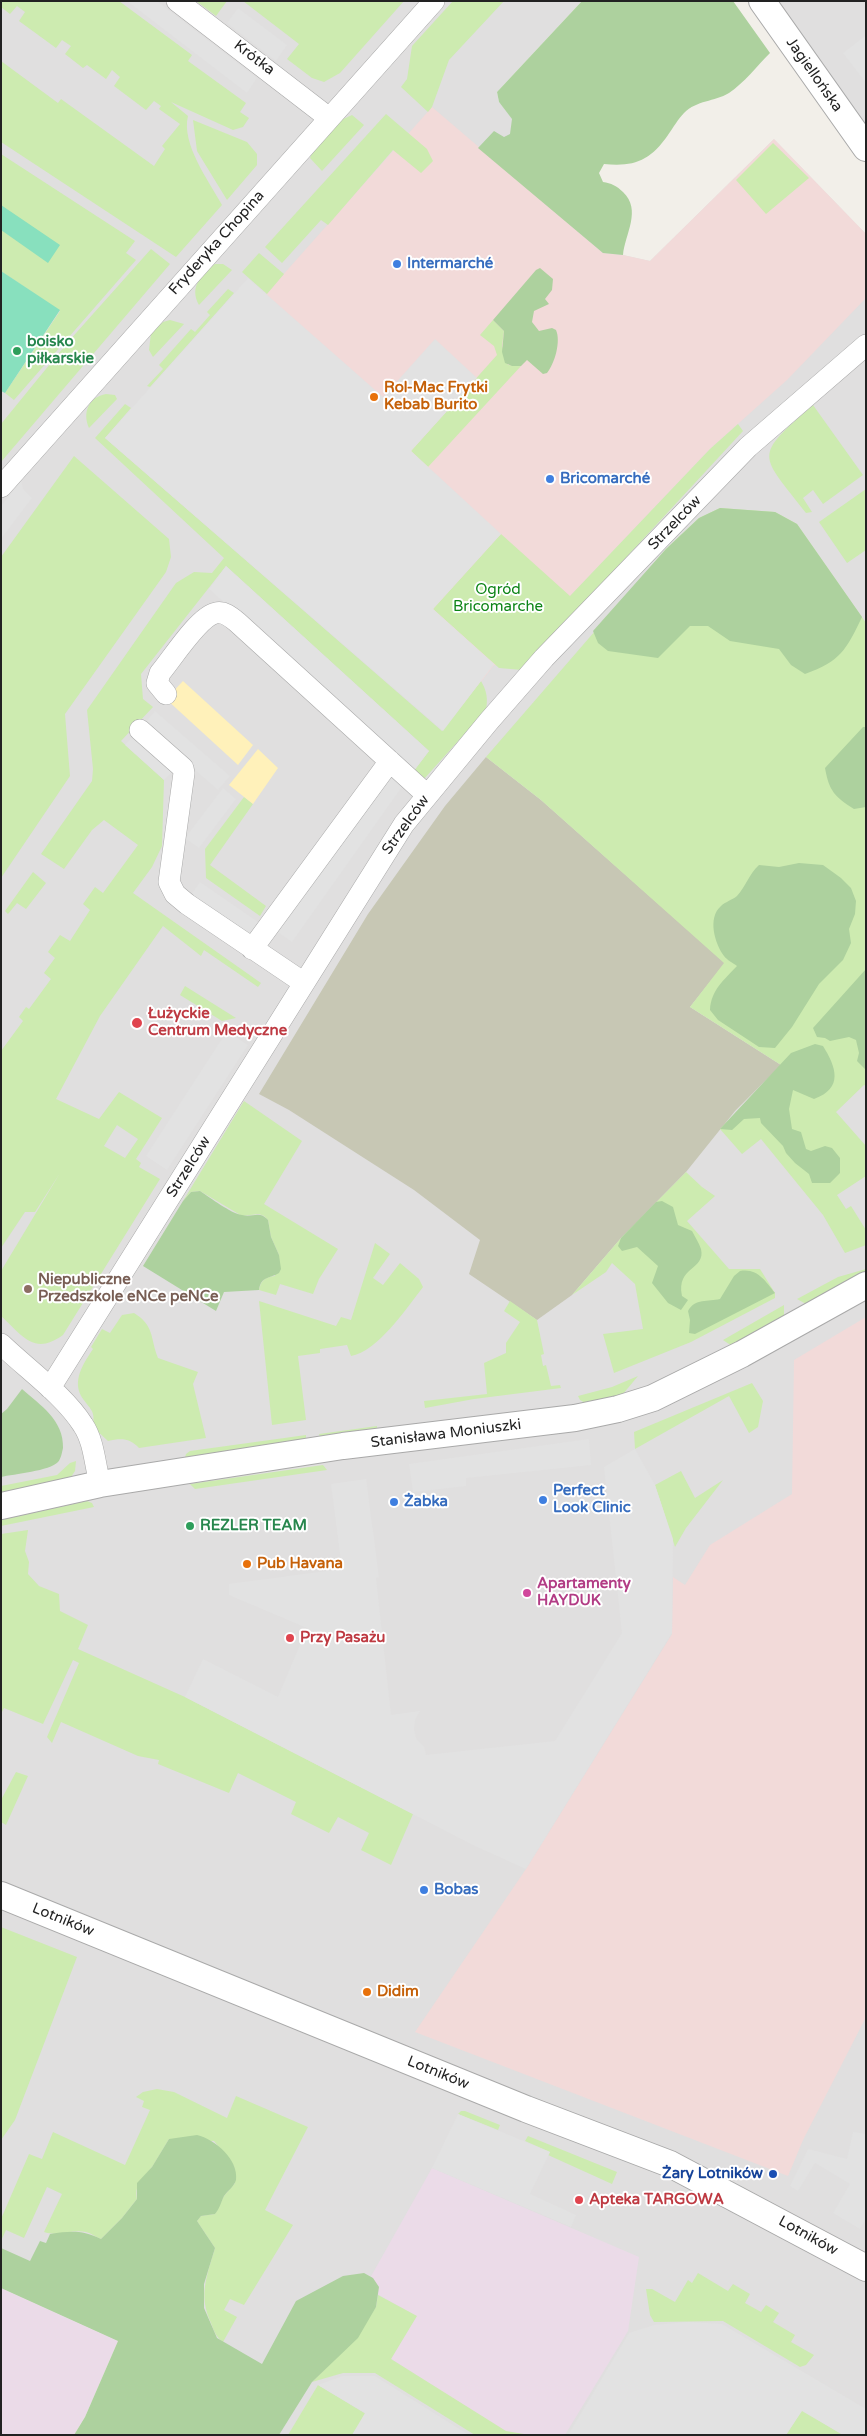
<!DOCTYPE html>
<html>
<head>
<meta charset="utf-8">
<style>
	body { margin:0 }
	#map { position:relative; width:867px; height:2436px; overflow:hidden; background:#f2efe9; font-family:"Varela Round",sans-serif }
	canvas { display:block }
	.frame { position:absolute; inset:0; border:2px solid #222; pointer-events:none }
</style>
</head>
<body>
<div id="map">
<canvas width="867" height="2436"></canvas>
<div class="frame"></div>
</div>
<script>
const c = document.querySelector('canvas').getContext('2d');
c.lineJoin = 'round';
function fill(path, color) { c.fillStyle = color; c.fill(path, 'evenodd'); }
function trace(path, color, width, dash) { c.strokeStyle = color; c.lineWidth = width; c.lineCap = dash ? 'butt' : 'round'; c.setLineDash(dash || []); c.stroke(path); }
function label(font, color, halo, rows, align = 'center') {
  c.font = font + ' "Varela Round",sans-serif'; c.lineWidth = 4; c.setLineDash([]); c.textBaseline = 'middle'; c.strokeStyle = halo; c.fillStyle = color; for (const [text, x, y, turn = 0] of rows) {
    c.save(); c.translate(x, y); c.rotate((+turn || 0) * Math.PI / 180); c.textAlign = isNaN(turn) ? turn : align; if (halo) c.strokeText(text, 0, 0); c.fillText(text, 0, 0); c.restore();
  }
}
fill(new Path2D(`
	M1 1H582L497 92 499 102 623 255 650 261 774 139 866 234V2435H279L281 2431 118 2341 1 2288Z
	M763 1H866V148Z`), '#e0dfdf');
fill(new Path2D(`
	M432 107 603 253 623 255 650 261 774 139 866 234V298L787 380 710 449 503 667 494 665 443 731 266 294Z
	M866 1317V2017L803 2140 788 2176 415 2032 526 1869 672 1634 673 1577 685 1585 710 1545 792 1494 794 1360Z`), '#f2dad9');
fill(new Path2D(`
	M432 2168 639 2257 628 2331 565 2435H530L506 2432 391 2359 416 2316 365 2287Z
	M1 2288 118 2341 85 2417 74 2435H1Z`), '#ebdbe8');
fill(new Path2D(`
	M486 757 541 800 725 963 690 1007 781 1065 735 1111 686 1172 621 1238 572 1295 537 1320 469 1274 480 1240 414 1190 289 1110 259 1094 368 914 445 806Z`), '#c7c7b4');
fill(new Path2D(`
	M1 1H119L192 55 188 61 246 103 240 112 249 118 243 127 233 130 171 102 188 116C181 144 209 181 222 205L176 257 1 142V61L58 103 61 99 154 166 165 149 162 146 180 124 159 109 161 106 154 101 146 110 114 86 120 77 112 70 106 79 87 65 83 68 65 54 71 46 62 40 56 48 19 21 25 12 17 6 10 14 1 7Z
	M196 1H227L216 16Z
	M243 1H404L340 73 324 82 312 78 287 59 299 44Z
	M453 1H504L449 60 432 107 428 112 401 87 407 79 412 46Z
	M386 114 427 149 433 161 421 173 393 150 328 225 321 220 282 263 265 247Z
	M352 115 364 125 322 171 310 158 312 153 339 121Z
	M193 120 247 142 257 154V165L227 200 197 151Z
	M773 143 809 178 766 214 736 180Z
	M1 154 135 241 126 253 136 260 14 400 5 393 60 311 1 271Z
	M151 249 170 264 1 462V424L68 342Z
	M259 253 284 274 267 294 242 272Z
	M215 264H223L232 270 199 305C189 287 201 275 215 264Z
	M228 289 234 293 150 387 147 386 163 369 159 365 191 329 195 332 210 315 207 312Z
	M170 320 184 324 153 357 149 350 151 333 163 322Z
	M493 320 504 331 502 346 508 365 521 366 428 467 411 451 497 355 494 346 480 335Z
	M106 394 115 395 117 399 89 428C82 412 89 397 106 394Z
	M125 404 131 408 105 438 442 731 481 681C487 691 488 699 486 710L424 779 413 772 429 751 226 566 141 674 143 699 153 707 121 741 164 780 162 846 152 867 133 893 261 983 258 987 204 950 201 956 163 926 100 1016 56 1099 99 1119 119 1092 162 1118 136 1159 141 1163 139 1167 160 1179 63 1335C34 1356 23 1336 1 1316V1271L60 1173 35 1212H25L1 1248V1051L23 1021 19 1017 26 1007 29 1009 51 979 44 973 55 958 48 952 60 935 70 941 90 910 83 904 95 887 103 893 138 845 104 820 92 830 64 869 41 854 92 781 93 769 87 710 176 583 194 572 212 573 224 558 95 438ZM117 1125 138 1139 125 1158 104 1146Z
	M813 405 863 475 823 504 813 490 803 498 812 512 806 513C760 453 752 458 813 405Z
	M738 424 743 431 522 670 499 668 433 609 501 534 570 596 710 449Z
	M74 456 169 539 171 557 166 572 65 714 70 776 1 878V557Z
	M866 489V550L847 563 819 522Z
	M720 508 775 512 797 524 866 623V1086L864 1085 836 1112 866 1146V1176L837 1195 846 1209 851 1206 866 1230V1245L845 1253 823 1215 761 1139 742 1154 720 1129 781 1065 690 1007 724 963 541 800 486 757 666 549 699 518Z
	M244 797 253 804 210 865 266 906 260 916 206 878 205 849Z
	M33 872 46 883 26 909 17 903 8 914 5 911Z
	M185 986 236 1018 222 1021 180 995Z
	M244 1101 302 1141 264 1204 338 1249 319 1279 313 1294 280 1284 276 1295 259 1290C261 1280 265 1277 275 1276L279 1255 271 1237 268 1220 264 1216 259 1214 242 1216 200 1191 191 1192 183 1201Z
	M686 1172 702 1187 715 1196 687 1221 729 1269H760L775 1293V1298L691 1342 614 1373 603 1334 643 1329 635 1284 612 1263 606 1272 572 1295 621 1238Z
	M375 1243 390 1254 373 1278 383 1285 400 1263 419 1279 423 1287C407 1308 377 1352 351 1356L347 1345 320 1349V1353L298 1356 306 1420 272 1425 259 1301 336 1326 341 1317 351 1320Z
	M866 1269V1272L806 1304 797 1299 838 1277Z
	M510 1301 537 1320 544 1354 541 1355 543 1366 546 1365 551 1386 560 1385 561 1388 474 1399 425 1408 424 1401 487 1394 484 1363 506 1353V1343L520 1322 504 1311Z
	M784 1305V1316L732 1346 723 1340Z
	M134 1313C155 1326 150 1338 158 1358L198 1372 193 1384 206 1438 139 1448C130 1438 121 1438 108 1441L93 1427C95 1411 92 1411 83 1399 71 1382 83 1364 93 1349L91 1347 102 1329 110 1333 122 1315Z
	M638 1376 623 1394 587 1404 580 1400 578 1396 612 1387Z
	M752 1383 763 1401 758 1427 749 1433 729 1396 635 1449 634 1432Z
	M377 1426V1429L320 1437 319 1434Z
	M306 1435V1440L184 1461 186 1454 190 1451Z
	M76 1461 75 1471 71 1477 1 1497V1486L57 1475 70 1463Z
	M323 1465 327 1470 195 1489 190 1484Z
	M681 1471 695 1498 723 1480 686 1528 675 1547 655 1485Z
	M87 1501 92 1503 94 1507 1 1526V1520Z
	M28 1530 25 1551 29 1562 28 1574 39 1586 59 1594 60 1611 88 1625 78 1649 185 1697 413 1814 391 1865 361 1850 369 1833 338 1817 329 1833 291 1814 296 1802 238 1773 229 1793 158 1764 159 1760 138 1756 61 1722 52 1743 47 1737 79 1663 73 1660 43 1724 4 1708 1 1714V1534Z
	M16 1772 28 1776 6 1825 1 1822V1800Z
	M1 1927 77 1957 15 2120 1 2140Z
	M157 2089 174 2092 227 2118 236 2096 308 2127 265 2210 293 2225 244 2305 230 2299 224 2310 237 2317 223 2342C216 2337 214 2331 211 2323 198 2295 207 2276 215 2248L197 2221 201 2216 215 2214 224 2196 235 2183 234 2166 214 2141 169 2139C164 2147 159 2156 154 2164 145 2178 134 2181 137 2199L122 2218 101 2239C96 2237 91 2233 86 2232 72 2229 57 2237 44 2232L62 2194 47 2187 24 2238 6 2230 1 2241V2219L29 2154 42 2159 53 2132 125 2165 150 2110 142 2107 144 2101 136 2097 143 2092Z
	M461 2111H465L500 2125 498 2130 458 2114Z
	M528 2136 617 2172 612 2184 548 2155 550 2152 525 2141Z
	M698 2273 728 2291 733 2284 750 2294 745 2303 761 2312 766 2305 779 2313 773 2322 795 2335 791 2342 814 2355 806 2365 800 2367 723 2321 654 2322 650 2315 646 2289H652L675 2302 688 2280 692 2283Z
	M378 2295 417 2316 391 2359 506 2431 530 2435H475L375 2373H343L312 2382 330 2364 376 2307Z
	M318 2385 366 2414 352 2435H288Z
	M802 2410 843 2435H786Z`), '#cdebb0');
fill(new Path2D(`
	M582 1H733L770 53C757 66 744 83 729 93 714 102 697 100 684 113 678 119 673 128 668 135 650 161 634 167 604 164L599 173 603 182C611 183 617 186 623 192 642 210 625 234 623 255L603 253 478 148 494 131 504 137 510 134 512 119 499 102 497 92Z
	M540 268 553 279 552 290 545 299 549 304 534 311 532 322 539 331 552 328 556 330C561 341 555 363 547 373L543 374 527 360 521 366H512L505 363 502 352 504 331 493 320 536 270Z
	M720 508 775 512 797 524 862 617C846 650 841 661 805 674L791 665 779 649 730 641 708 626H690L658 658 608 651 598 643 593 631 666 549 699 518Z
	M863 727H866V807L854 809C835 797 829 791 825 768Z
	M799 863 823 865 841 878 851 888 856 901 855 914 849 929 851 943 843 960 819 984 792 1027 775 1048 759 1047 718 1020 710 1010C711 990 724 980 737 966 733 963 727 960 724 956 715 944 707 918 721 906 725 902 732 900 737 896 746 886 749 874 759 865L779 867Z
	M866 969V1070L857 1061 859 1053 856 1040 849 1037 830 1041 825 1038 817 1037 813 1028Z
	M815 1044 823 1046C836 1067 844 1088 814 1099L793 1090 789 1109 792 1129 801 1132 806 1149 811 1151 825 1146 832 1148 840 1158V1173L830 1183H812L809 1174 795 1163 786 1153 783 1146 761 1123 760 1118 744 1119 732 1130 720 1129 791 1053Z
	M200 1191C211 1198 230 1213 242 1215 253 1218 259 1210 268 1220L271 1237 279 1255 281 1269 279 1273C269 1279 261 1276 259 1290L224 1292 216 1311 143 1266 183 1201 191 1192Z
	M662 1201 673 1207 678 1225 692 1231C695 1237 699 1243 701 1249 706 1270 676 1266 682 1296L688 1300 681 1310 668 1303 652 1283 658 1266 637 1247 622 1251 618 1246 621 1238 656 1202Z
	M740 1271C758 1268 765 1281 775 1293L695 1334 689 1333 690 1320 688 1311C695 1298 708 1302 720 1299L734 1276Z
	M22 1389C40 1405 64 1420 63 1448 62 1452 61 1459 58 1462 50 1471 14 1474 1 1477V1414L7 1409Z
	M197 2135C215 2139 239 2160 236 2180 234 2187 228 2190 224 2196 221 2202 220 2208 215 2214L201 2216 197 2221 215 2248 204 2284V2308L217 2338 262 2364 296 2301 343 2276 364 2273 373 2278 379 2287 376 2307 358 2338 312 2382 279 2435H74L85 2417 118 2341 1 2288V2248L30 2261 40 2241 46 2243 50 2234C72 2231 81 2230 101 2239L122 2218 137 2199V2183L152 2167 169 2139Z`), '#add19e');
fill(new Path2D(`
	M183 681 253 745 238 765 166 699Z
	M258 749 278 768 253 804 229 785Z`), '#fff1ba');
fill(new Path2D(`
	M1 205 60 245 48 263 1 230Z
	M1 271 60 310 5 393 1 391Z`), '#88e0be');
fill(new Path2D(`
	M127 1H157L257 78 247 93Z
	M238 8 287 45 276 61 227 23Z
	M865 36H866V83L843 53Z
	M248 278 383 397 435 339 477 378 411 451 501 534 433 609 494 664 443 731 105 438Z
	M21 481 23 489 32 498 1 539V506Z
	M226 566 429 751 413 772 209 589Z
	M155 711 230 776 218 790 143 725Z
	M136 732 176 768 164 780 125 745Z
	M387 769 404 784 292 942 272 928Z
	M223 788 236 799 199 848 185 838Z
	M200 882 258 922 246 940 188 899Z
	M227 1031 248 1045 167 1170 146 1156Z
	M589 1439 591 1465 466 1478V1486L413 1492 409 1464Z
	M635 1449 655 1485 673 1539 672 1633 526 1869 475 1846 185 1697 203 1659 278 1697 307 1628 229 1595V1584L342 1569 331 1484 366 1479 379 1577 376 1578 391 1715 420 1711 415 1720 414 1729 416 1738 424 1747 426 1755 555 1741 622 1633 604 1467Z
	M458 2114 550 2152 530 2194 576 2215 571 2227 432 2168Z
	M853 2132 866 2134V2219L860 2229 833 2213 850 2184 815 2163 798 2191 790 2186 808 2149 847 2159Z
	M687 2322 722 2324 866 2409V2435H843L802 2411 786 2435H568L629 2333 654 2325Z
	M343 2376H375L469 2435H352L365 2413 318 2385Z`), '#e2e2e2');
const minor = new Path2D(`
	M177 1 329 118
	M1 487 434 1
	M166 694 157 683 160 673C172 659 199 616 216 613 224 611 231 617 237 622L427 795
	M140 730 183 768 184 773 169 882 175 894 187 904 304 983
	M252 949 390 761
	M1 1344C27 1369 64 1395 83 1425 94 1441 95 1465 100 1484
	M50 1388 404 824 489 721 544 658 748 447 866 345`);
const tertiary = new Path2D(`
	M762 1 866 148
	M1 1506 100 1484 343 1446 575 1418 618 1409 653 1398 742 1354 866 1285
	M1 1895 526 2109 670 2164 866 2268`);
trace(minor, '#a9a9a9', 22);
trace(tertiary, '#a9a9a9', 28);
trace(minor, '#fff', 21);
trace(tertiary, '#fff', 26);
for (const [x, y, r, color] of [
	[397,264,5,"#3f7fe0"],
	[17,351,5,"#2e9e5b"],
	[374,397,5,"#e8710a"],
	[550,479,5,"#3f7fe0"],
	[137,1023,6,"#e0444e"],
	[28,1289,5,"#8d6e63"],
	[543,1500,5,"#3f7fe0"],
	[394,1502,5,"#3f7fe0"],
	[190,1526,5,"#2e9e5b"],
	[247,1564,5,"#e8710a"],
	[527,1593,5,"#d1479c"],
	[290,1638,5,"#e0444e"],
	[424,1890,5,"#3f7fe0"],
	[367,1992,5,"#e8710a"],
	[773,2174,5,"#1a4fb4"],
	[579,2200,5,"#e0444e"]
]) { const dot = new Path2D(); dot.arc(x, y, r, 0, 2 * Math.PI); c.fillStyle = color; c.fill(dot); trace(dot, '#fff', 2); }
label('15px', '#222', '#fff', [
	["Krótka",254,58,37],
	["Jagiellońska",814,75,55],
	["Fryderyka Chopina",217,243,-48],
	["Strzelców",675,523,-46],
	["Strzelców",406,825,-54],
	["Strzelców",189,1167,-58],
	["Stanisława Moniuszki",446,1434,-7],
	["Lotników",63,1920,22],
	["Lotników",438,2073,22],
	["Lotników",808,2236,29]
]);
label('bold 15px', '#366cbe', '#fff', [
	["Intermarché",407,264],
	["Bricomarché",560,479],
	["Perfect",553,1491],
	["Look Clinic",553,1508],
	["Żabka",404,1502],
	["Bobas",434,1890]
], 'left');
label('bold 15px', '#27864d', '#fff', [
	["boisko",27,342],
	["piłkarskie",27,359],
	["REZLER TEAM",200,1526]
], 'left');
label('bold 15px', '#c56008', '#fff', [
	["Rol-Mac Frytki",384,388],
	["Kebab Burito",384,405],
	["Pub Havana",257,1564],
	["Didim",377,1992]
], 'left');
label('15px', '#0c8416', '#fff', [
	["Ogród",498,590],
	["Bricomarche",498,607]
]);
label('bold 15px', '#be3a42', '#fff', [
	["Łużyckie",148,1014],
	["Centrum Medyczne",148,1031],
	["Przy Pasażu",300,1638],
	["Apteka TARGOWA",589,2200]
], 'left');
label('bold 15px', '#785e54', '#fff', [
	["Niepubliczne",38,1280],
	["Przedszkole eNCe peNCe",38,1297]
], 'left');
label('bold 15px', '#b23c85', '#fff', [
	["Apartamenty",537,1584],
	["HAYDUK",537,1601]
], 'left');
label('bold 15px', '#164399', '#fff', [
	["Żary Lotników",763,2174]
], 'right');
</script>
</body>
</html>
